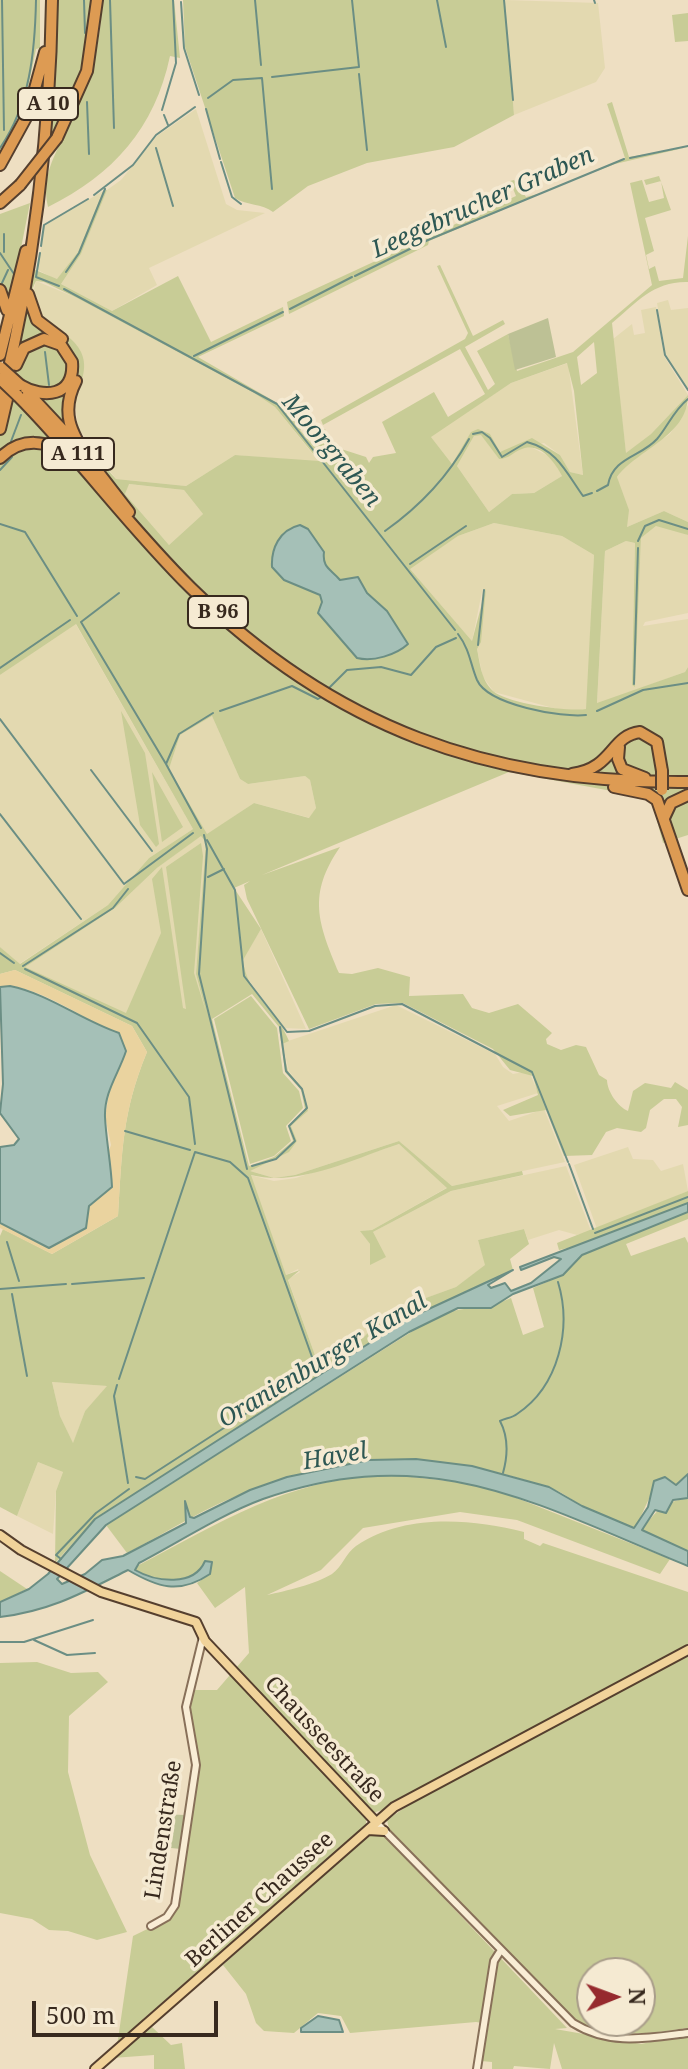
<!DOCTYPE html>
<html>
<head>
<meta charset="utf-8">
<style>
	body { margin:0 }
	#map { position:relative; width:688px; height:2069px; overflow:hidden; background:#eedfc2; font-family:"Noto Serif",serif }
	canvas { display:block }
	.north { position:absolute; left:576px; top:1957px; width:80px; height:80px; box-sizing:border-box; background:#f5ead2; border:2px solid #a99d8a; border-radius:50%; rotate:89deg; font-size:22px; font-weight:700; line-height:32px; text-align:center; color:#37291e }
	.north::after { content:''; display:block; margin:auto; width:28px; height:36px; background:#962a2e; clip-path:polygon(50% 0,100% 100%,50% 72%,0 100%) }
	.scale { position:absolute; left:32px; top:2001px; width:186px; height:36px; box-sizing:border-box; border:4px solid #37291e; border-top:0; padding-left:10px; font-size:24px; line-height:28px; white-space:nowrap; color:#37291e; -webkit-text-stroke:6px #f5ead2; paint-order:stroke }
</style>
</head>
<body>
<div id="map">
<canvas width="688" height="2069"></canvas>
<div class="north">N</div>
<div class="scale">500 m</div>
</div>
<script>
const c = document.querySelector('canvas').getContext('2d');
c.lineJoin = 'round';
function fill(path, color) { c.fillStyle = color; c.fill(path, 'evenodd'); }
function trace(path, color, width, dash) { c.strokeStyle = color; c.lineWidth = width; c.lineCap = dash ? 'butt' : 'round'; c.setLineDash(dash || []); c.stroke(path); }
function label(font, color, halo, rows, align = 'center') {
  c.font = font + ' "Noto Serif",serif'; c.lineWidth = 7; c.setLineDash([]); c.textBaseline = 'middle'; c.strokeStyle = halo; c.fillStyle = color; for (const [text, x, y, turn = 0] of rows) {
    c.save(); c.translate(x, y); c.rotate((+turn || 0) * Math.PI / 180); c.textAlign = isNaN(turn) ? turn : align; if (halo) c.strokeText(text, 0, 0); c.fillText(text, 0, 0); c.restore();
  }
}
fill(new Path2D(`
	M505 0 598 3 605 68 596 82 514 115Z
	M196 109 226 204 237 210 265 213 149 268 157 285 112 311 61 284 81 254 107 190 121 180 157 136Z
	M103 191 78 252 57 280 38 270 44 226Z
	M36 281 77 298 254 393 275 407 319 462 235 455 186 486 116 479 78 428 75 402 84 363 38 314 32 297Z
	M668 300 671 310 688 308V389L666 355 657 303Z
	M656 307 664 356 688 395 651 434 626 454 613 339 632 324 634 335 645 333 641 310Z
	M568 363 583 475 570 472 560 455 544 443 499 452 490 434 471 433 452 464 430 436 511 383Z
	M688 405V522L664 511 627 527 617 477 628 463 670 434Z
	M481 434 499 459 525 447 533 448 552 458 562 476 534 493 512 494 489 512 457 466 474 436Z
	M128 484 184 490 203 514 169 545 125 494Z
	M494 523 562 536 594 555 587 709 568 712 494 692 483 677 477 649 483 587 472 641 409 568 458 536Z
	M656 526 671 527 688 535V613L645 622 643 626 688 619V667L685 672 597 704 605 551 626 541 635 543 632 685 635 687 641 538Z
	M75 623 193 829 149 858 108 905 19 964 0 947V675Z
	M212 716 240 779 248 784 305 776 310 780 316 808 310 818 254 803 207 835 169 769 180 735Z
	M201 835 207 842 196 974 206 1012 144 1003 127 1014 23 967 115 908 157 868Z
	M261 929 306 1029 284 1028 245 975 242 960Z
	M396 1005 495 1054 503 1067 513 1074 529 1071 538 1093 497 1106 509 1121 544 1109 565 1162 452 1186 399 1141 295 1175 274 1178 250 1171 249 1168 276 1160 297 1141 291 1126 308 1111 303 1089 289 1071 282 1043Z
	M399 1144 448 1187 372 1230 361 1231 370 1244V1264L373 1232 451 1191 566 1166 591 1231 577 1235 559 1230 528 1240 524 1229 478 1240 486 1265 456 1287 413 1303 406 1313 381 1319 363 1338 316 1358 288 1279 300 1272 298 1269 286 1275 250 1175 274 1181 296 1178Z
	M628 1147 633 1159 653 1160 661 1171 683 1164 688 1191 597 1229 574 1165Z
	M52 1382 108 1386 85 1411 73 1444 60 1416Z
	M38 1462 63 1472 56 1491 53 1534 17 1516Z`), '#e3d9b0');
fill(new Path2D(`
	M0 0H40V48L36 49 25 102 0 154Z
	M55 0H95L78 88 49 143Z
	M101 0H174L180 58 170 56C155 128 113 175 48 207 39 169 64 142 77 109 91 75 103 37 101 0Z
	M183 0H505L514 115 454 147 367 163 308 186 273 212C262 203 247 206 235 198L185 47Z
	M688 13V41L675 42 672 15Z
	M612 102 629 157 688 147 615 164 548 190 625 158 607 104Z
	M659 176 671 210 645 218 654 251 646 255 649 269 655 266 659 281 683 278 688 236V282C654 281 637 302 612 323L626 453 651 434 688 395C688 436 638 449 617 477L629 510 627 527 664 511 688 522V535L656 526 641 538 635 687 632 685 635 543 626 541 605 551 597 703 685 672 688 667V835L663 843 653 806 644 797 509 772 262 875 340 847C307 895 318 923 339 973L352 974 378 968 410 977 409 996 463 994 472 1008 489 1013 518 1004 552 1033 546 1039 547 1044 561 1050 576 1045 586 1047 599 1075 607 1080C607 1091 618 1107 628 1111L633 1091 645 1083 671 1088 675 1082 688 1090V1125L678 1127 682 1107 676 1099H664L650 1110 646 1128 641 1132 617 1128 606 1132 592 1155 564 1156 546 1110 510 1116 503 1110 538 1095 533 1076 510 1070 493 1049 403 1003 376 1004 309 1029 247 899 244 885 250 881 234 888 261 929 243 960C246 993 278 1012 289 1041L282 1044 288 1071 303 1089 308 1111 291 1126 297 1141 289 1152 250 1171 274 1178 295 1175 399 1141 452 1186 522 1171 523 1175 451 1191 373 1232 386 1257 370 1265V1244L360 1231 372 1230 447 1188 399 1144C352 1159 300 1187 251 1175L286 1275 300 1270 288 1280 316 1358 363 1338 381 1319 406 1313 412 1303 456 1287 485 1265 478 1240 524 1229 529 1244 510 1259 513 1270 406 1320 95 1519 55 1563 56 1491 63 1472 38 1462 17 1516 0 1507V1236L3 1229 52 1254 118 1216C122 1152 122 1112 147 1052L132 1026 15 970 0 974V947L20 964 108 905 149 858 193 829 76 624 0 675V461C26 433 51 447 77 465 57 438 25 433 0 456V433L11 391 17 397 20 383 12 376 0 425 33 269 57 279 78 252 103 191 107 190 81 254 61 284 112 311 178 276 211 342 283 307 284 316 198 357 279 404 297 395 305 414 312 420 300 430 310 442 325 429 335 447 366 457 369 463 373 457 396 453 382 422 434 392 448 417 485 394 460 349 323 425 321 420 465 339 468 333 437 266 440 265 473 336 503 320 505 324 465 347 488 390 495 384 477 351 508 334 517 371 573 352 652 285 630 183 642 180 649 202 664 198 661 181 646 185 644 180ZM36 281 44 282 77 298 254 393 275 407 319 461 235 455 186 486 116 479C100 460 75 438 74 412 74 391 91 373 81 352 70 326 16 319 36 281ZM594 342 597 373 581 385 577 357ZM567 363 574 391 583 475 570 472 560 455 532 438 500 452 490 434 478 429 471 432 452 464 431 437 511 383ZM481 435 499 459C509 459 513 452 522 449 541 442 555 463 562 476L534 493 512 494 489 512 457 466 474 436ZM129 484 184 490 203 514 169 545 125 494ZM494 523 562 536 594 555 586 709C568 712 506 703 493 691 481 680 480 663 477 649L481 642 486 588 472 641 410 569 458 536ZM299 525 308 529 324 552C322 568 331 569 340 580L358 577 367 593 387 611 408 644C396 655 373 662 357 658L318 613 322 602 320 595 284 580 272 567C271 549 279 531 299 525ZM212 716 240 779 248 784 305 776 310 780 316 808 309 818 254 803 207 834 169 769 180 735ZM201 836 206 842 196 974 206 1012 194 973 203 856 201 843 166 867 186 1009 183 1008 162 867 152 879 161 933 126 1013 25 967 115 908 157 868ZM252 994 279 1027 285 1072 301 1090 305 1109 288 1126 293 1141 274 1157 249 1166 212 1019ZM52 1382 107 1386 85 1411 73 1443 60 1416Z
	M514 180 526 197 545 192 429 241 428 245 289 314 287 302 516 196 510 181Z
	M30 203 9 308 0 287V214Z
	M121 711 145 753 159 844 156 847 140 825Z
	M152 772 183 827 162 842Z
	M251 996 277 1028 283 1073 299 1091 303 1108 286 1126 291 1141 274 1156 250 1164 214 1019Z
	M688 1191V1203L589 1243 559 1250 557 1243Z
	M688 1212V1219L626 1244 631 1256 685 1237 688 1243V1474L676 1486 665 1477C648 1493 646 1509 635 1528 618 1521 599 1516 584 1507 575 1502 564 1493 553 1489 442 1451 364 1451 252 1490 208 1505 168 1532 127 1553L106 1525 435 1317C461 1305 486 1310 511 1298L523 1335 544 1327 533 1288 563 1275 582 1255Z
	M385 1474 484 1485 670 1559 660 1574 517 1520 460 1512 363 1528 321 1570 267 1595C286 1591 316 1584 332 1574 342 1567 346 1553 356 1546 405 1513 471 1519 524 1532V1539L540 1546 543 1543 688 1592V1646L385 1809 373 1813 357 1806 366 1819V1825L143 2019 141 2025 117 2046 133 1936 170 1918 178 1905 198 1764 188 1706 191 1690H217L249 1653 245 1587 215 1608 197 1583 210 1574 201 1570C182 1585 156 1581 135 1570L137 1566C223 1521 284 1481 385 1474Z
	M688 1498V1551L642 1531C655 1511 664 1502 688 1498Z
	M0 1571 27 1589 0 1602Z
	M688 1656V2028C652 2033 603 2041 572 2018L389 1829 387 1820 420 1797ZM592 1973H640V2021H592Z
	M37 1662 71 1673 98 1672 108 1682 69 1716 68 1772 90 1855 127 1932 97 1940 68 1931 49 1930 32 1919 0 1913V1663Z
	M368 1834H383L567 2028 555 2029 641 2044 688 2034V2069H562L554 2043 550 2069 514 2066 513 2069H492V2062L481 2061 489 2024 476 2022 350 2033 341 2016 318 2013 294 2033 264 2031 256 2023 246 1994 223 1965Z
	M152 2027 171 2045 182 2043 185 2069H154V2055L112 2058Z`), '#c8cc96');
fill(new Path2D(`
	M15 970 132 1026 147 1052C122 1112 122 1152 118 1216L52 1254 0 1228V1223L89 1206 111 1145 105 1116 112 1079 122 1064 119 1033C83 1021 37 982 0 987V974Z`), '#ead39f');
fill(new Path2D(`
	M548 318 556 357 515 370 508 334Z
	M158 1814 185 1815 181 1849 171 1848 159 1840Z`), '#bdc195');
const water = new Path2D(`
	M300 525 308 529 324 552C322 568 331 569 340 580L358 577 367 593 387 611 408 644C396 655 373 662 357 658L318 613 322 602 320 595 284 580 272 567C271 549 279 530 300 525Z
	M10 986C49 994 81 1020 119 1033L126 1051C119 1073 104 1092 105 1117 106 1140 111 1163 112 1187L89 1206 86 1228 49 1248 0 1223V1147L14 1145 19 1139 0 1113 3 1084 0 987Z
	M688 1203V1212L582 1255 563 1275 513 1294 491 1308H458L409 1332 106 1525 57 1579 62 1584 85 1574 102 1560 123 1556 186 1523 185 1501 190 1517 194 1518 250 1490 287 1477 369 1460 416 1459 472 1466 549 1487 582 1506 634 1528 648 1507 654 1481 665 1477 676 1485 688 1474V1498L673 1500 666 1513 655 1510 642 1530 688 1551V1566C535 1504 431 1440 263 1499 220 1515 179 1542 139 1563L135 1570C156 1582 194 1587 205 1561L212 1562 210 1574C179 1595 157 1587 128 1570 84 1592 51 1611 0 1617V1602L29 1589 48 1574 95 1519 407 1319 513 1270 488 1285 491 1288 505 1283 511 1291 531 1283 561 1259 554 1257 521 1270 520 1267Z
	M318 2016 339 2020 343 2032H301V2028Z`);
fill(water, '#a5c0b7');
trace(water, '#6b8e84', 2);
trace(new Path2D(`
	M2 0 4 130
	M84 0 85 33
	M110 0 114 128
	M255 0 261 65
	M437 0 446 47
	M504 0 513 100
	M594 0 595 3
	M181 2 184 48 199 95
	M359 74 367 150
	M272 77 359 67 352 0
	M208 98 233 80 262 78 272 189
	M87 102 89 154
	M206 109 220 159
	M162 110 176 63 173 0
	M164 115 168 125
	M0 148C30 105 35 51 36 0
	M156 148 173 206
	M630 158 688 146
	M221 162 232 197 241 204
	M94 195 133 165 156 135 195 107
	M4 234V252
	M41 246 44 225 88 199
	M0 253 14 274
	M40 253 36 277 59 286
	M66 272 79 253 105 189
	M355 276 428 240 624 159
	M2 283 8 270
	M64 289 277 404 455 630
	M290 309 352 277
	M657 310 665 355 688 390
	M45 352 49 385
	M194 356 283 312
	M473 434 482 432 490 438 502 457 527 442C557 450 566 472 583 496L592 493
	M10 444 21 415
	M0 470 12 457
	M597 491 608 485C613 457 641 457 657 439 668 426 674 410 688 399
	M0 524 25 532 77 616
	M385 531C419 507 449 475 469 439
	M638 541 645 526 659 520 688 529
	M410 564 466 526
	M119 593 81 622 166 764
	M458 634C470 650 470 663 477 680 488 705 562 718 586 715
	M478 645 484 590
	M0 668 70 620
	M634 684 638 548
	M328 689 347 670 381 667 411 675 436 647 456 638
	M220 711 292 686 318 699 325 695
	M597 711 643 690 688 683
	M0 719 124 884 193 833
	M91 770 152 851
	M0 814 81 919
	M201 828 166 764 179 734 213 713
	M204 835 207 849 199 974 247 1169
	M207 840 235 890 244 976 287 1032 309 1031 375 1006 402 1004 532 1072 568 1162
	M208 877 224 869
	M0 953 14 963
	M23 966 113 908 128 889
	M25 969 137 1023 189 1097 195 1144
	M125 1131 190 1150
	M569 1164 593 1229
	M252 1166 276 1159 295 1141 289 1126 307 1108 302 1089 286 1071 280 1027
	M595 1233 688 1197
	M7 1242 19 1281
	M72 1284 144 1278
	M0 1289 66 1284
	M12 1294 27 1376
	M119 1379 195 1152 230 1162 248 1178 317 1371
	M117 1385 114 1396 128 1483
	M503 1473C508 1455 509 1438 500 1421 506 1418 512 1418 517 1414 559 1386 572 1328 558 1282
	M136 1477 145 1479 315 1369
	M61 1559 56 1555 96 1513 129 1489
	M34 1640 67 1655 95 1653
	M0 1642H24L93 1620`), '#6b8e84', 2);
const minor = new Path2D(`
	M376 1822 573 2023C610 2046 647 2038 688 2033
	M151 1926 167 1917 175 1905 196 1765 186 1707 203 1637
	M477 2069 494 1961 501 1950`);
const major = new Path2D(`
	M0 1535 21 1550 101 1592 196 1622 205 1641 376 1822
	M368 1830 384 1831
	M95 2069 394 1807 688 1650`);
const highway = new Path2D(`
	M57 138 87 71 97 0
	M0 165 28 114 45 52
	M0 203 20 185
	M0 290 7 310
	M28 294 37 320 62 339
	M0 355 26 251
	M16 365 24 348 44 339 61 345 72 362C75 397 43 399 20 385
	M76 381C60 412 71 433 89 460
	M28 393 72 440
	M17 395C78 456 129 527 191 588 334 728 489 784 688 782
	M0 406C33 273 50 137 52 0
	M0 429 7 399
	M85 455 129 512
	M0 458C21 437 47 439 69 457
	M619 747 618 759 622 769 645 778
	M572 774C614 768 610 736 640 732L657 742 662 771
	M614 787 648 794 657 800 688 890
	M664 818 671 803 688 795`);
trace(minor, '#887059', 10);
trace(major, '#553f2e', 12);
trace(highway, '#553f2e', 14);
trace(minor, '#f9edd5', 6);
trace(major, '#f1d39a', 8);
trace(highway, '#dd9b53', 10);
const highwayBridge = new Path2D(`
	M20 185 57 138
	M0 367 20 385
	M0 379 17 395
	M662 771V790`);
trace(highwayBridge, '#553f2e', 14, []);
trace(highwayBridge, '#dd9b53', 10);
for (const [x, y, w] of [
	[48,104,60],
	[78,454,72],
	[218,612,60]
]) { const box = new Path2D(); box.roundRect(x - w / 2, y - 16, w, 32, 6); c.fillStyle = '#f5ead2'; c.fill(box); trace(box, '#37291e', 2); }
label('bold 20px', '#37291e', null, [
	["A 10",48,104],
	["A 111",78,454],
	["B 96",218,612]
]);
label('22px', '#37291e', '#f5ead2', [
	["Chausseestraße",324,1740,47],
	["Lindenstraße",164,1830,-81],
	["Berliner Chaussee",260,1900,-42]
]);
label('italic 24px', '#2d5753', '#f5ead2', [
	["Leegebrucher Graben",483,203,-24],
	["Moorgraben",331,451,50],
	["Oranienburger Kanal",323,1361,-31],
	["Havel",335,1457,-10]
]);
</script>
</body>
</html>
